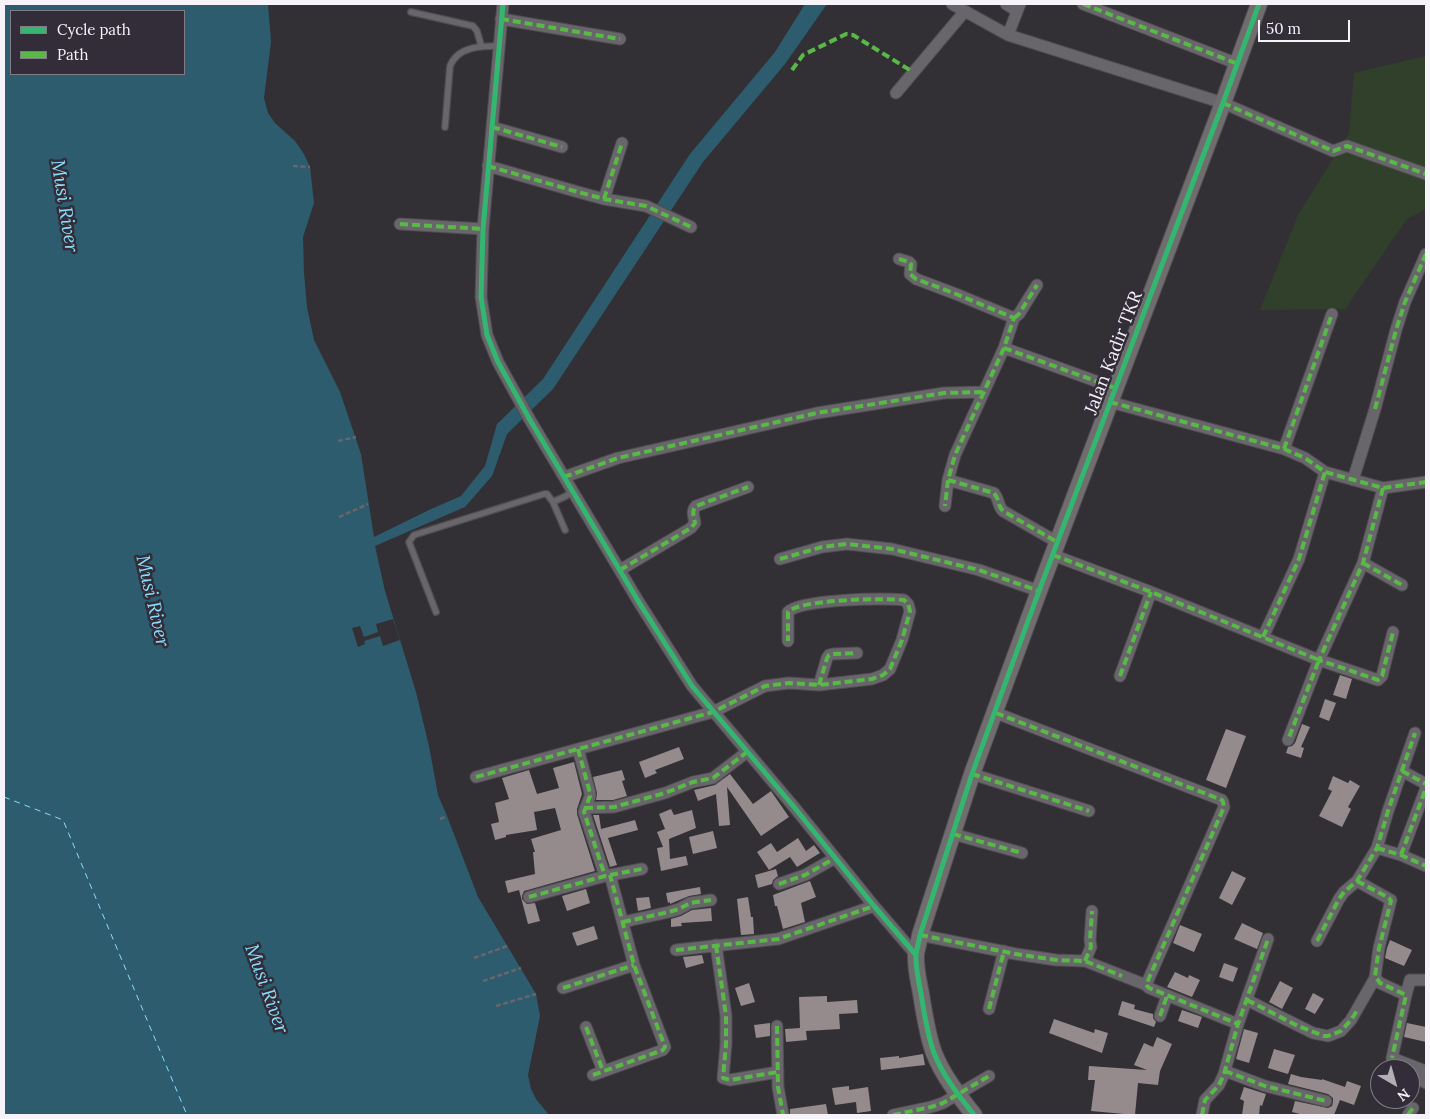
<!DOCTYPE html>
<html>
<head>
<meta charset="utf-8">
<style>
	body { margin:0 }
	#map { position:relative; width:1430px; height:1119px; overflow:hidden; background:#323035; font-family:Lora,serif }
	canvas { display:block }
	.frame { position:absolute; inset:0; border:5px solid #f7f3fa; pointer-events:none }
	.legend { position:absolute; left:10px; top:10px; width:175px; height:65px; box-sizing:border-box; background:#322d38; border:1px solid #817c86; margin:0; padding:6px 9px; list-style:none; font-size:15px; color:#f7f3fa }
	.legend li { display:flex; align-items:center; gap:10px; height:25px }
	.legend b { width:25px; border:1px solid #817c86 }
	.north { position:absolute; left:1370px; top:1059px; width:50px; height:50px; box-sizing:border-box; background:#322d38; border:1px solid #817c86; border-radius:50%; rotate:142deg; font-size:14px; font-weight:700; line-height:20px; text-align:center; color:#f7f3fa }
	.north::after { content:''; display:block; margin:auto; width:18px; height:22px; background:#b2afb5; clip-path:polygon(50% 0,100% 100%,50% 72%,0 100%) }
	.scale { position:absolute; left:1258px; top:20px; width:92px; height:22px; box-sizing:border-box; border:2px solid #f7f3fa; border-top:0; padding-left:6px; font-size:15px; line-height:18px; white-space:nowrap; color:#f7f3fa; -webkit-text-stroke:4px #322d38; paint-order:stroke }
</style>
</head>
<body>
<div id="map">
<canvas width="1430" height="1119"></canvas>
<div class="frame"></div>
<ul class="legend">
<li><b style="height:6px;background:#33b770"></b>Cycle path</li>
<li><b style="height:6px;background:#58b947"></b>Path</li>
</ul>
<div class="north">N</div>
<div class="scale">50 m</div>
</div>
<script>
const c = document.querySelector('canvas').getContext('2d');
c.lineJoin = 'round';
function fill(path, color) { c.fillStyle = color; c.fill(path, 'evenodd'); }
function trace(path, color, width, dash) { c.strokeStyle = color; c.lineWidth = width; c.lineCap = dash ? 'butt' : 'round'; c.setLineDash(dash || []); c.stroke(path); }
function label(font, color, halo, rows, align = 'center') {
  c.font = font + ' Lora,serif'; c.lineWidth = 5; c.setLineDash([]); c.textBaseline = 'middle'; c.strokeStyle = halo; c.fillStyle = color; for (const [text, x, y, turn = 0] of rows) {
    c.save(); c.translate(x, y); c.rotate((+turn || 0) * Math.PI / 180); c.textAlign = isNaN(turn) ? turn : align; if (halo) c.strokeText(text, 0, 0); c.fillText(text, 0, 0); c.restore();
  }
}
fill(new Path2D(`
	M1426 56V209L1407 219 1345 309 1260 310 1298 215 1349 133 1354 73Z`), '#31402b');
fill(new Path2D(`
	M4 4H268L271 42 264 98 268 113 275 123 295 141 304 154 310 167 314 203 303 237 304 273 307 307 314 340 340 392 361 454 374 537 431 509 461 496 485 466 497 424 543 379 690 154 775 52 805 4H827L785 64 703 162 553 389 507 434 492 476 465 507 375 546 385 591 416 692 429 746 438 795 447 816 478 897 536 994 540 1016 528 1075 531 1089 536 1099 549 1115H4ZM11 11H184V74H11Z`), '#2c5c6d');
fill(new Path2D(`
	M393 619 400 640 383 646 380 636 364 641 365 644 358 647 352 628 360 626 364 637 378 632 376 624Z`), '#323035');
trace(new Path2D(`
	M4 797 63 820 187 1115`), '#89defe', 1, [6, 5]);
fill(new Path2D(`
	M1340 675 1352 679 1346 699 1333 695Z
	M1325 699 1336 703 1329 721 1319 717Z
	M1302 724 1310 727 1301 747 1304 748 1301 758 1286 753 1288 747 1292 746 1295 743Z
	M1226 729 1246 736 1226 788 1206 780Z
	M679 747 684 759 655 770 657 773 645 778 639 762Z
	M574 762 582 794 577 809V814L595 871 524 891 522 896V899L527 904 535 903 540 921 528 924 519 890 508 893 505 881 535 874 533 852H535L531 839 561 830 555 808 534 812 537 830 506 835V837L495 840 491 824 499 822 495 803 509 799 502 778 529 770 537 794 559 788 553 768Z
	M622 770 625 780 622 781 627 796 613 800H596L597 793 593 777Z
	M730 774 753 804 771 791 789 817 761 836 727 787 730 825 719 826 716 794 698 801 694 790 715 785Z
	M1333 776 1348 783 1350 780 1360 786 1348 807 1351 809 1342 827 1319 816 1332 791 1328 789Z
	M671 809 674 815 692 810 696 828 669 839 670 859 686 856 688 865 661 871 657 848 663 847 657 832 665 829 659 814Z
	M593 815H599L601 829 635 820 638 830 608 838 617 865 610 867Z
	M713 831 717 848 693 854 689 837Z
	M798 838 806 851 814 845 820 853 797 867 790 857 769 870 757 852 771 843 777 852Z
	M776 869 778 876 773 880 772 884 758 888 755 875Z
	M1232 871 1246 878 1232 905 1219 898Z
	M810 881 816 897 801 903 805 922 783 929 777 906H775L773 895Z
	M700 887 701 894 689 896 670 904V902L668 903 666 893Z
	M586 889 590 903 567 911 562 896Z
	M649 897 651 908 638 911 636 898Z
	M748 897 751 917H753L754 934 741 935 737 899Z
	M711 908 712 921 681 923 682 926 671 927V919L681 916 692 910Z
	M1242 923 1263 933 1257 949 1234 939Z
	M1180 925 1202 934 1194 952 1173 943Z
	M594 926 598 939 577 946 572 933Z
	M1390 940 1412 950 1404 966 1385 958 1387 948Z
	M702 955 704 963 686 968 683 957Z
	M1224 963 1238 968 1233 982 1219 977Z
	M1175 972 1188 978 1189 975 1200 980 1192 997 1167 987Z
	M1280 981 1293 988 1282 1009 1269 1002Z
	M749 983 755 1002 741 1006 735 988Z
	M1313 993 1324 999 1315 1014 1305 1009Z
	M827 996V1002L857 1000 858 1013 839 1014 840 1029 806 1031 807 1040 786 1042 785 1029 800 1028 799 997Z
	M1122 1001 1135 1005 1134 1009 1153 1014V1018L1156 1022 1154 1027 1118 1015Z
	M1182 1010 1202 1017 1198 1028 1178 1021Z
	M1054 1019 1094 1033 1095 1029 1108 1033 1102 1053 1049 1033Z
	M770 1023V1036L756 1038 754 1025Z
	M1407 1023 1426 1027V1042L1404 1037Z
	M1244 1029 1258 1033 1249 1063 1236 1059Z
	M1157 1037 1172 1044 1160 1071 1158 1085 1138 1083 1135 1115 1091 1111 1095 1080H1088L1089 1066 1147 1070 1134 1065 1144 1043 1153 1047Z
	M1274 1049 1295 1055 1288 1074 1268 1068Z
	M923 1054 925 1065 881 1070 880 1058 899 1056V1058Z
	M1291 1074 1301 1077 1322 1080V1079L1345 1087 1347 1081 1361 1086 1354 1105 1340 1100 1334 1115H1304L1292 1112 1295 1101 1328 1108 1332 1106 1333 1102V1098L1328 1094 1288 1084Z
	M849 1086V1090L868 1087 871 1111 857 1113 856 1102 835 1105 832 1088Z
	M1244 1087 1266 1094 1262 1106 1260 1105 1259 1115H1242L1244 1101 1240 1099Z
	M826 1104 828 1115H790V1109Z`), '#958a8c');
const lane = new Path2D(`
	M411 12 473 26 477 31 481 45
	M445 127 450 66C458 46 482 46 499 46
	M565 530 553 502 566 496 573 491
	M436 612 409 542 414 535 544 494H547L553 502`);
const street = new Path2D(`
	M503 4 483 229 481 297 487 335 498 362 530 420 640 604 692 686 794 807 874 906 916 955
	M952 4 1008 35 1223 103 1333 151 1347 146 1426 174
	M1006 4 1017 11
	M1083 4 1238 64
	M501 19 620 39
	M1008 35 1020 4
	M896 93 965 11
	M492 127 562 147
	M488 166 578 192 604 199 646 206 691 227
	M604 199 622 143
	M400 224 483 229
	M899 259 909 262 911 264 910 274 916 279 956 294 1014 318 1004 348 955 455 948 480 945 506
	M1014 318 1019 314 1037 285
	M1004 348 1115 388
	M1110 402 1284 449 1305 458 1325 472 1383 488 1426 482
	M1284 449 1332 314
	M564 477 618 458 817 413 944 393 982 392
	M948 480 994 493C1000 500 997 505 1003 511L1057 542
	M1353 480 1375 409 1396 330 1405 302 1426 254
	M1383 488 1363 563 1319 660 1378 680 1382 676 1393 632
	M1053 555 1151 592 1319 660 1288 740
	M780 559 822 547 847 544 892 549 979 570 1039 591
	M1363 563 1402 585
	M620 570 691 528 695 523C694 517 691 511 696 506L748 487
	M1263 637 1299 559 1325 472
	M1120 676 1151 592
	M819 685 827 658 829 655 833 654 857 653
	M996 713 1222 800 1223 802 1224 807 1146 985 1149 988 1238 1024
	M578 749 590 793V796L584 812 605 876
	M1402 771 1426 784
	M972 774 1089 811
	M476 777 713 712 765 686 789 683 819 685 872 679 883 675 890 669 902 640 910 611 908 604 904 600C884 598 800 599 788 612V641
	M585 808 614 807 665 793 693 782 713 778 747 752
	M953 834 1022 853
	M1377 848 1401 855 1426 866
	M1401 855 1426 788
	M1357 881 1391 900 1379 948 1375 978 1380 983 1406 995 1392 1058 1423 1070 1419 1079 1426 1083
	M779 884 805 875 835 858
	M529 897 605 876 642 869
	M623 922 669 912 679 909 690 903 711 900
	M920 935 1016 954 1056 960 1085 961 1146 985
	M1317 941 1339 899 1344 892 1357 881 1377 848 1388 811 1415 733
	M716 945 726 1016V1044L723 1078 730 1080 778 1072
	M676 950 778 939 874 906
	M1085 961 1091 947 1090 940 1092 911
	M563 988 634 965
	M1406 995 1410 980H1426
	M1247 1000 1313 1033 1328 1036 1341 1031 1351 1020 1375 978
	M989 1009 1004 951
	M1160 1016 1167 996
	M777 1026 778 1087 783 1115
	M586 1027 603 1071
	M1225 1071 1265 1086 1326 1101
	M593 1075 663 1050 665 1047 634 965 610 875
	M893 1115 931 1107 943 1103 989 1076
	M1202 1115 1205 1100 1219 1085 1224 1074 1238 1024 1268 939
	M1408 1115 1413 1108`);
const secondary = new Path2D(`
	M974 1115C959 1096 943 1076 934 1053 928 1037 925 1018 922 1000 920 985 915 970 916 954 917 948 919 942 920 935L972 774 1039 591 1223 103 1259 4`);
trace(lane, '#4f4d51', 8);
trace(street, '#4f4d51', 13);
trace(secondary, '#4f4d51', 18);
trace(new Path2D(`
	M293 166 310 167
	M338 441 356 437
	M339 517 368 504
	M440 819 447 816
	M474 958 507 946
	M483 981 521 968
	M496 1006 536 994`), '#68666a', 2.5, [5, 2.5]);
trace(lane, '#68666b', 5.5);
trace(street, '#68666b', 11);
trace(secondary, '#716c6e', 16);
trace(new Path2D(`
	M1083 4 1238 64
	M501 19 620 39
	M792 70 803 55 846 34 853 35 913 72
	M1223 103 1333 151 1347 146 1426 174
	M492 127 562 147
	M488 166 578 192 604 199 646 206 691 227
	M604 199 622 143
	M400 224 483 229
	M899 259 909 262 911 264 910 274 916 279 956 294 1014 318 1004 348 955 455 948 480 945 506
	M1014 318 1019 314 1037 285
	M1004 348 1115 388
	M1110 402 1284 449 1305 458 1325 472 1383 488 1426 482
	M1375 409 1396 330 1405 302 1426 254
	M1284 449 1332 314
	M564 477 618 458 817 413 944 393 982 392
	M948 480 994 493C1000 500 997 505 1003 511L1057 542
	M1383 488 1363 563 1319 660 1378 680 1382 676 1393 632
	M1053 555 1151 592 1319 660 1288 740
	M780 559 822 547 847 544 892 549 979 570 1039 591
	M1363 563 1402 585
	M620 570 691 528 695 523C694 517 691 511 696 506L748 487
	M1263 637 1299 559 1325 472
	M1120 676 1151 592
	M819 685 827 658 829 655 833 654 857 653
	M996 713 1222 800 1223 802 1224 807 1146 985 1149 988 1238 1024
	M578 749 590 793V796L584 812 605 876
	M1402 771 1426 784
	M972 774 1089 811
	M476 777 713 712 765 686 789 683 819 685 872 679 883 675 890 669 902 640 910 611 908 604 904 600C884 598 800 599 788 612V641
	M585 808 614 807 665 793 693 782 713 778 747 752
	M953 834 1022 853
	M1377 848 1401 855 1426 866
	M1401 855 1426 788
	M1357 881 1389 898 1391 901 1379 948 1375 976 1380 983 1406 995 1392 1058
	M779 884 805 875 835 858
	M529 897 605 876 642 869
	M623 922 669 912 679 909 690 903 711 900
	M920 935 1016 954 1056 960 1085 961 1122 976
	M1317 941 1339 899 1344 892 1357 881 1377 848 1388 811 1415 733
	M716 945 726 1016V1044L723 1078 730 1080 778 1072
	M676 950 778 939 874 906
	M1085 961 1091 947 1090 940 1092 911
	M563 988 634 965
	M1247 1000 1298 1026 1324 1036H1328L1341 1031 1351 1020 1358 1009
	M989 1009 1004 951
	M1160 1016 1167 996
	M777 1026 778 1087 783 1115
	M586 1027 603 1071
	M1225 1071 1265 1086 1326 1101
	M593 1075 663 1050 665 1047 634 965 610 875
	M893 1115 931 1107 943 1103 989 1076
	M1202 1115 1205 1100 1219 1085 1224 1074 1238 1024 1268 939
	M1408 1115 1413 1108`), '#58b947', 4, [8, 4]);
trace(new Path2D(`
	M503 4 483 229 481 297 487 335 498 362 530 420 640 604 692 686 794 807 874 906 916 955
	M974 1115C959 1096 943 1076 934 1053 928 1037 925 1018 922 1000 920 985 915 970 916 954 917 948 919 942 920 935L972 774 1039 591 1223 103 1259 4`), '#33b770', 5);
label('18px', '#f7f3fa', '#322d38', [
	["Jalan Kadir TKR",1114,353,-69]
]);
label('italic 19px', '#89defe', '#322d38', [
	["Musi River",64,206,81],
	["Musi River",152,601,77],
	["Musi River",266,989,70]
]);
</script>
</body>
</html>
